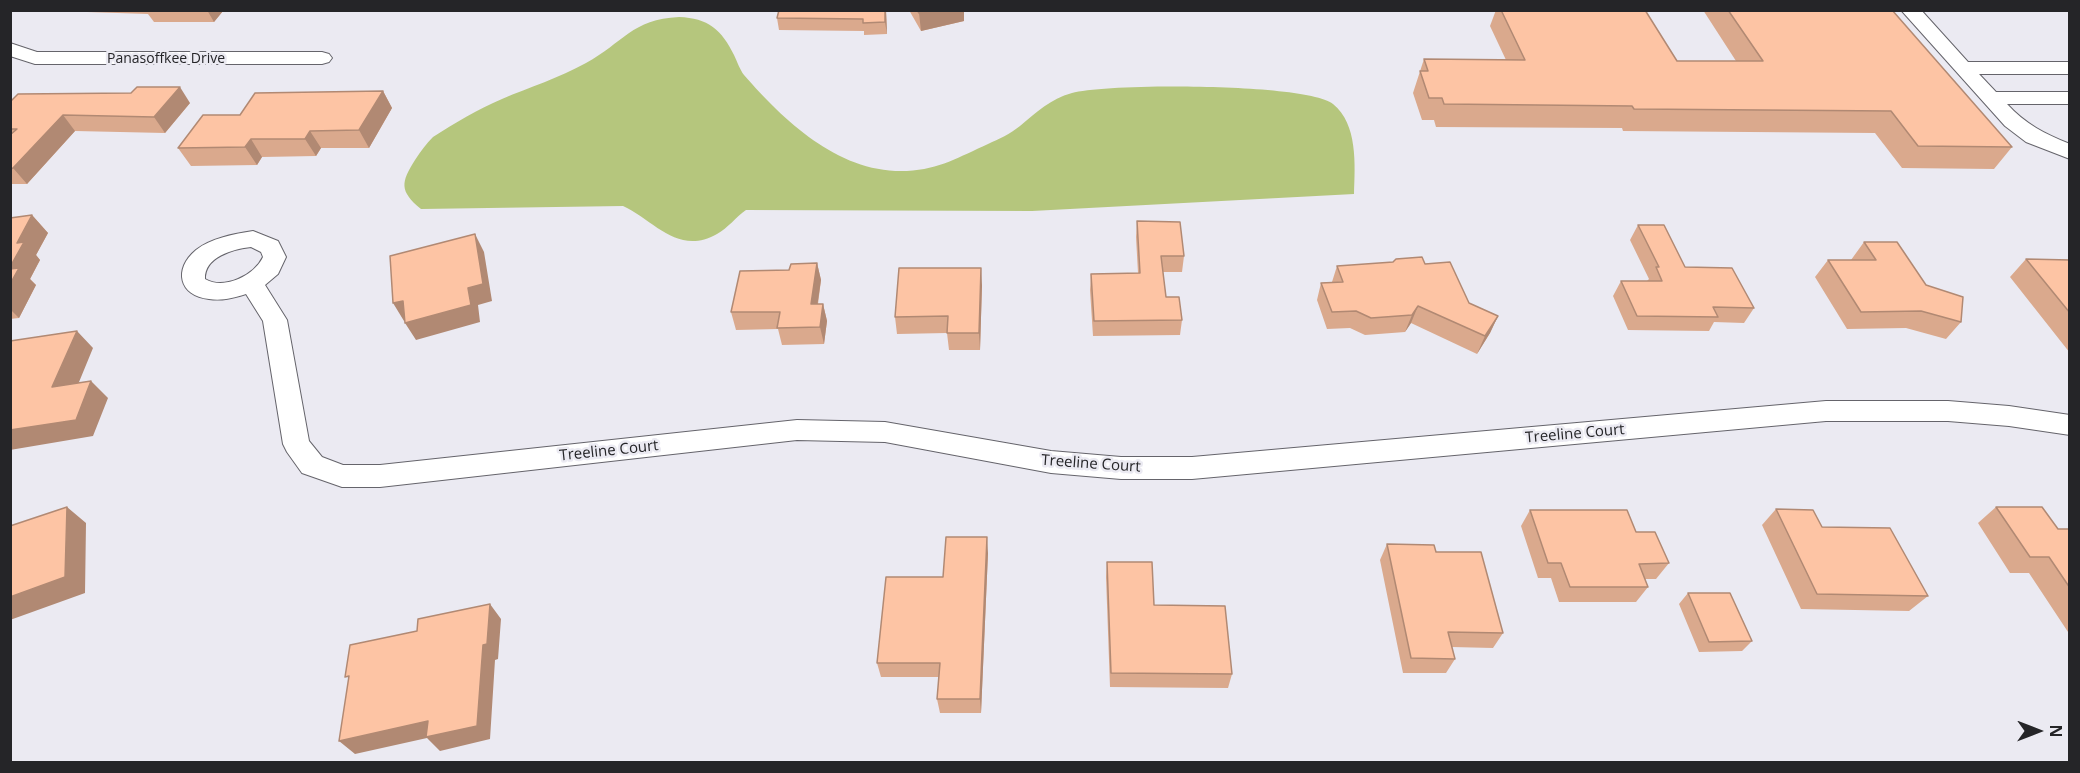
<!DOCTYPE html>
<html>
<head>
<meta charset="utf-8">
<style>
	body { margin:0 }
	#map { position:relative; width:2080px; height:773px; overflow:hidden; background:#ebeaf2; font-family:"Open Sans",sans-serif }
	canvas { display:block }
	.frame { position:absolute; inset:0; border:12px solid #252528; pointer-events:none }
	.north { position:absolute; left:2008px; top:701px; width:60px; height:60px; -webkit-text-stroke:4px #ebeaf2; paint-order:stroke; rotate:90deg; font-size:16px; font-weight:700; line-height:24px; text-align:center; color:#252528 }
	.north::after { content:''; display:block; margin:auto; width:21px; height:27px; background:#252528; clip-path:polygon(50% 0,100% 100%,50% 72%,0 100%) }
</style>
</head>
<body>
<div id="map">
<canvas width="2080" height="773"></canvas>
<div class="frame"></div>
<div class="north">N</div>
</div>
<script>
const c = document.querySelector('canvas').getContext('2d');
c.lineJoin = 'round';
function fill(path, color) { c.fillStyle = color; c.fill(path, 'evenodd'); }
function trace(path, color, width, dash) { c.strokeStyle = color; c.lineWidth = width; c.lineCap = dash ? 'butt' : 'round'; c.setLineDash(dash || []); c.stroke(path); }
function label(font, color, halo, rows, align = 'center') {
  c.font = font + ' "Open Sans",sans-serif'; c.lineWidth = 5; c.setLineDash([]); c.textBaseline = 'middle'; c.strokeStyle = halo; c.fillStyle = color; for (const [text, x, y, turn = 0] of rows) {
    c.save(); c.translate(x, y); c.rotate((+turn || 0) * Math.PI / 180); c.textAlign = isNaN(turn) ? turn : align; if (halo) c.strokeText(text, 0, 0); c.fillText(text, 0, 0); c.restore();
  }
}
fill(new Path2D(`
	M679 17C708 18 722 30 734 55 737 61 740 70 744 75 785 122 840 174 907 171 940 169 959 157 988 144 999 139 1010 134 1020 126 1037 112 1050 99 1072 93 1107 83 1308 83 1333 104 1358 124 1355 165 1354 194L1032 211 746 210C736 217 728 228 717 234 678 256 655 221 623 206L421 209C399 191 401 182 415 160 421 151 426 144 433 137 455 123 478 109 502 99 530 87 559 78 586 63 623 43 632 19 679 17Z`), '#b5c67d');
const minor = new Path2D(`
	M1901 10H1921L1968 62H2070V74H1979L1996 92H2070V104H2007C2025 124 2045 134 2070 144V159L2026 142 2005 126Z
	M10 43 37 52H322L329 54 332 58 329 62 322 64H35L10 56Z
	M253 231 278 241 286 257 278 274 265 285 287 320 309 441 322 457 343 465H380L797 420 885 422 1051 451 1121 457H1192L1826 401H1948L2009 406 2070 415V435L2009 426 1948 421H1826L1192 479H1121L1051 473 885 442 797 440 380 487H342L302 473 287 452 283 444 263 321 246 294C233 298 222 301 209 299 179 296 173 269 196 250 211 238 234 234 253 231ZM251 247 261 252 263 257C254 276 224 290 205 279 204 257 233 249 251 247Z`);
trace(minor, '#65646b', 2);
fill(minor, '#fff');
fill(new Path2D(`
	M85 10H236L223 11 214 22H154L148 14 87 12Z
	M886 10 887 34 864 35V31L779 30 777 18Z
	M909 10H964V21L921 31Z
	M1496 10H1645L1677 61H1736L1703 10H1892L2012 147 1994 169 1902 168 1875 133 1623 131 1622 128 1436 127 1434 120H1422L1413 93 1424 59 1506 60 1490 26Z
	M383 91 392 108 369 148H321L316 156 262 157 257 165 191 166 178 148 240 115Z
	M10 102 190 103 165 133 75 131 27 184H10Z
	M32 215 48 233 36 255 40 260 30 279 36 285 19 318 10 319V218Z
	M1137 221 1184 256 1182 272H1163L1166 297 1182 320 1180 335 1093 336 1090 290 1091 274 1138 273 1136 237Z
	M1638 225 1685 267 1754 308 1744 323 1714 322 1709 331 1628 330 1613 296 1621 281H1647L1649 279 1630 240Z
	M1864 242 1926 285 1961 322 1946 339 1906 328 1847 329 1815 277 1828 260H1851Z
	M2026 259 2070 260V353L2010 277Z
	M817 263 821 280 818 304H823L827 321 824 344 782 345 778 329 736 330 731 312 789 270Z
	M1425 264 1469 303 1498 316 1490 333 1477 354 1411 323 1405 332 1365 335 1350 328 1327 329 1317 300 1321 283 1332 282 1337 266Z
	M982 285 980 350H949L947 333 897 334 895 317Z
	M1996 507 2058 529H2070V635L2029 573H2010L1978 523Z
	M1776 509 1822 527 1928 596 1909 611 1801 609 1762 525Z
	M1530 510 1636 532 1669 563 1656 579H1645L1648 587 1636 602H1559L1551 578H1538L1521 526Z
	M1387 544 1436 552 1503 633 1493 648 1452 647 1455 659 1446 673H1403L1380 560Z
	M988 553 981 713H940L937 699 939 677H881L877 663 943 577Z
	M1107 562 1154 605 1232 674 1228 688 1110 687 1106 577Z
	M1688 593 1752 641 1742 651 1699 652 1679 604Z`), '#daa98d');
fill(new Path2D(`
	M207 10H222L223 11 214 22Z
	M885 10H886L887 34 885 22Z
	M933 10H964V21L921 31 919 13Z
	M180 87 190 103 165 133 154 117Z
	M383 91 392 108 369 148 359 130Z
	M63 115 75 131 27 184 13 168Z
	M310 131 321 148 316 156 305 139Z
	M251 139 262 157 257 165 245 147Z
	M32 215 48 233 36 255 40 260 30 279 36 285 19 318 10 309V267L17 243Z
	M475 234 484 252 492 301 478 305 480 322 416 340 405 323Z
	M817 263 821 280 815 321 811 304Z
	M981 268 982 285 980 350 979 333Z
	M403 301 414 318 404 321 393 303Z
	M823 304 827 321 824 344 820 327Z
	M1418 306 1411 323 1405 332 1412 315Z
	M1498 316 1490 333 1477 354 1485 336Z
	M77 331 93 348 70 404 52 387Z
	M91 381 108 398 93 436 10 450V430Z
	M67 507 86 523 85 593 10 620V597Z
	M987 537 988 553 981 713 980 699Z
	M490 604 501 619 498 659 495 660 490 739 440 751 427 738 355 754 339 741 483 645Z`), '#b18973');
const building = new Path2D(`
	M779 10H885V22L863 23V19L777 18Z
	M917 10H933L919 13Z
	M1501 10H1645L1677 61H1763L1728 10H1892L2012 147 1918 146 1891 111 1634 109 1632 106 1444 104 1442 98H1429L1420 71H1428L1424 59 1525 60Z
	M137 87H180L154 117 63 115 13 168 10 169V135L17 129H10V102L18 94 131 93Z
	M383 91 359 130 310 131 305 139H251L245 147 178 148 203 115H240L255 93Z
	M32 215 17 243 24 242 10 267V218Z
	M1137 221 1180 222 1184 256H1161L1166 297H1179L1182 320 1094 321 1091 274 1140 273Z
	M1638 225H1664L1685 267 1732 268 1754 308 1713 307 1718 317 1637 316 1621 281H1662L1656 267H1659Z
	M475 234 483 284 468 288 471 305 405 323 403 301 393 303 390 256Z
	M1864 242H1897L1926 285 1963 297 1961 322 1921 311 1861 312 1828 260H1876Z
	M1422 257 1425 264 1450 262 1469 303 1498 316 1485 336 1418 306 1412 315 1371 318 1356 311 1332 312 1321 283 1343 282 1337 266 1393 262 1396 259Z
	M2026 259 2070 260V313Z
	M817 263 811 304H823L820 327 777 328 780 312H731L740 271 789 270 791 264Z
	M19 268 10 284V269Z
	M899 268H981L979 333H947L948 316 895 317Z
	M77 331 52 387 91 381 76 420 10 430V341Z
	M67 507 65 577 10 597V526Z
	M1996 507H2042L2058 529H2070V588L2049 557H2030Z
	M1776 509 1813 510 1822 527 1890 528 1928 596 1817 594Z
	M1530 510H1627L1636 532H1655L1669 563 1639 564 1648 587H1570L1561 563H1548Z
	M946 537H987L980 699H937L940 663H877L886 577H943Z
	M1387 544 1434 545 1436 552H1481L1503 633 1448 632 1455 659 1411 658Z
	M1107 562H1152L1154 605 1225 606 1232 674 1111 673Z
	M1688 593H1730L1752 641 1709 642Z
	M490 604 487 644 483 645 477 726 426 737 428 721 339 741 349 676 345 677 350 645 417 631 418 619Z`);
fill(building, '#fdc4a4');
trace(building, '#b18973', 1.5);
label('14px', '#252528', '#ebeaf2', [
	["Panasoffkee Drive",166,59]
]);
label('15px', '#252528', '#ebeaf2', [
	["Treeline Court",1575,434,-5],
	["Treeline Court",609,451,-6],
	["Treeline Court",1091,464,4]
]);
</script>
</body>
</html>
